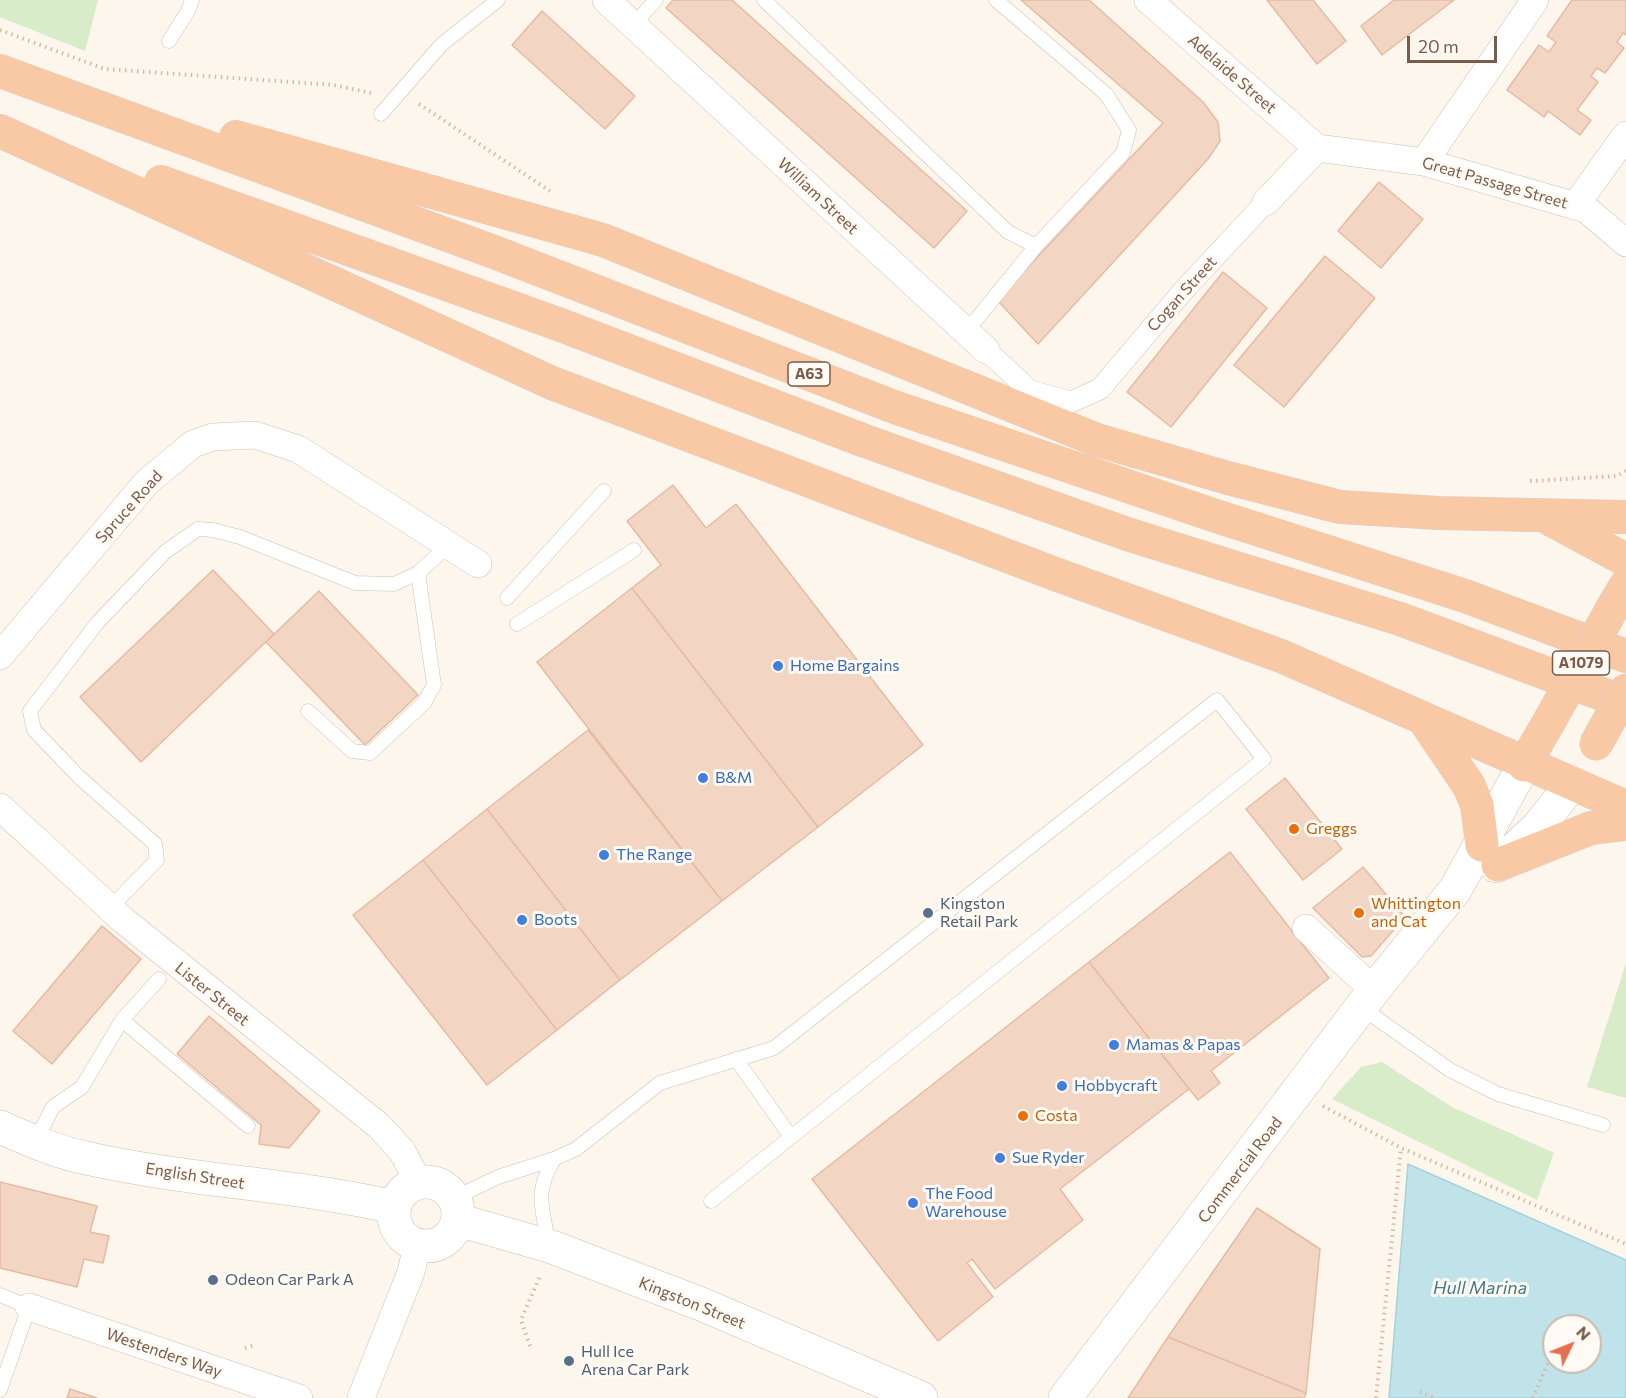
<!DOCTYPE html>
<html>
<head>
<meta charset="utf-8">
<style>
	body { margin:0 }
	#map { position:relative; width:1626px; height:1398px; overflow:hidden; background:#fdf6ec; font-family:Commissioner,sans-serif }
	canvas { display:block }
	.north { position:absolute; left:1542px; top:1314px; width:60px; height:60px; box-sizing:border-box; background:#fffaf3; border:2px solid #cabbb1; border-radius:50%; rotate:47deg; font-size:16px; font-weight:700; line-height:24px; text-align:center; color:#7a5c4d }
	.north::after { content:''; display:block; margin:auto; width:21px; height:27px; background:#e76f51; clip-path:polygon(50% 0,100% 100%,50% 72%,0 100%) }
	.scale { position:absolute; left:1407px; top:36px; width:90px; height:27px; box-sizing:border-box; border:3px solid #7a5c4d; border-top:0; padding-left:8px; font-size:18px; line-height:21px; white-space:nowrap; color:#7a5c4d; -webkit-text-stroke:4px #fffaf3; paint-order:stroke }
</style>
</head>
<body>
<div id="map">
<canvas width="1626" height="1398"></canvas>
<div class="north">N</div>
<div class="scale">20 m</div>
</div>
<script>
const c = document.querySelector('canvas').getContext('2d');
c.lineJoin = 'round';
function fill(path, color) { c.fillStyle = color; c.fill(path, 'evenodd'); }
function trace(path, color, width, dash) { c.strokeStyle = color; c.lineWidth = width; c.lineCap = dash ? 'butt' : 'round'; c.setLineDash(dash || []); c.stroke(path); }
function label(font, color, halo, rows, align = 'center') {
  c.font = font + ' Commissioner,sans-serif'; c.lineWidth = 6; c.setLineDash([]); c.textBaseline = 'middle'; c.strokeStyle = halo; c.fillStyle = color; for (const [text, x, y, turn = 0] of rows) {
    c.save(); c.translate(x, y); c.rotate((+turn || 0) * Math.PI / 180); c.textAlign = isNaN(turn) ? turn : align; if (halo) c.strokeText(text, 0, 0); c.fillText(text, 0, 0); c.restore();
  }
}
fill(new Path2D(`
	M0 0H98L85 51 0 17Z
	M1626 963V1098L1587 1087Z
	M1382 1062 1452 1107 1554 1153 1537 1200 1332 1099 1361 1067Z`), '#d8ecc9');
const water = new Path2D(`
	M1408 1164 1626 1260V1398H1389ZM1554 1326H1590V1362H1554Z`);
fill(water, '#bfe3e8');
trace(water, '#a5d3da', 1.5);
const building = new Path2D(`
	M673 0H732L967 211 934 248 666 8Z
	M1021 0H1089L1203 102 1218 122 1220 141 1208 159 1038 344 997 300 1163 123Z
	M1267 0H1313L1346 41 1317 64Z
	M1394 0H1454L1382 55 1361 26Z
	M1572 0H1626V35L1623 33 1617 42 1624 48 1605 73 1597 68 1591 76 1598 82 1577 110 1591 120 1580 135 1548 111 1544 117 1507 90 1539 45 1549 52 1556 42 1547 36Z
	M542 11 635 96 605 129 512 45Z
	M1379 182 1423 219 1381 268 1338 231Z
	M1325 256 1375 298 1284 407 1234 365Z
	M1223 272 1267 308 1171 427 1127 392Z
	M673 485 706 528 736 504 923 745 818 827 632 588 661 565 627 521Z
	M213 570 274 634 141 762 80 697Z
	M632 588 818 827 722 901 537 662Z
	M319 591 418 695 365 745 266 642Z
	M588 730 722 901 620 980 487 809Z
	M1285 778 1342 849 1303 880 1246 809Z
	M487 809 620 980 557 1030 423 860Z
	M1230 852 1329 978 1211 1071 1220 1083 1198 1100 1089 962Z
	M423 860 557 1030 487 1085 353 915Z
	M1363 867 1405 917 1371 956 1362 957 1313 908Z
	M102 926 141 959 52 1064 13 1031Z
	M1089 962 1189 1089 1060 1189 1083 1220 995 1289 972 1259 967 1263 993 1297 938 1341 812 1179Z
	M209 1016 320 1111 289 1148 259 1144 261 1125 177 1054Z
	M0 1182 97 1206 90 1232 109 1236 103 1263 84 1259 77 1287 0 1268Z
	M1257 1208 1320 1249 1306 1393 1168 1337Z
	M1168 1337 1306 1393 1304 1398H1128Z
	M70 1389 97 1398H67Z`);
fill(building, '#f3d5c3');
trace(building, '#e6bba3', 1.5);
const service = new Path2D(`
	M764 0 1008 232 1036 246 1123 153 1129 130 1106 94 996 0
	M633 25 656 0
	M169 41 188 11 192 0
	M381 114 442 44 498 0
	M966 332 1036 246
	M507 598 604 491
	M517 624 634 550
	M308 711 352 751 370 753 424 703 434 685 418 573
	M110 908 157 860 155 844 79 777 34 730 30 711 98 622 165 552 198 529 213 530 240 537 355 583 394 584 418 573 449 545
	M1362 1008 1450 1070 1498 1094 1603 1125
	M122 1020 248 1126
	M736 1059 791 1137
	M35 1142 53 1107 82 1087 122 1020 159 979
	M454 1198 498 1177 554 1159 576 1149 660 1083 774 1048 1217 700 1264 759 711 1201
	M549 1245C542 1207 534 1193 554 1159
	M0 1295 29 1307 0 1390`);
const pedestrian = new Path2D(`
	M986 350 1030 391 1071 402 1100 389 1183 291 1266 202`);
const minor = new Path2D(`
	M606 0 986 350
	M1148 0 1317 148
	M1317 148 1424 162 1586 209 1626 243
	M1424 162 1535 0
	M1266 202 1317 148
	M1575 206 1626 135
	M0 656 147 482 193 444 213 437 255 435 298 449 478 564
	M0 807 123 920 379 1126 402 1151 419 1183
	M1306 928 1374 990
	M29 1307 299 1398
	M361 1398 411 1272 417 1246`);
const tertiary = new Path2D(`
	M1496 866 1537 828 1572 784
	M0 1127C28 1139 56 1152 86 1158 188 1181 293 1184 394 1207
	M394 1214a32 32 0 1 1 64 0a32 32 0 1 1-64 0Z
	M458 1220 552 1247 701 1304 921 1398
	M1065 1398 1374 990 1455 890 1524 765`);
const trunk = new Path2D(`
	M0 71 494 252 897 408 1216 516 1465 596 1626 656
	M0 131 552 383 1055 574 1281 656 1626 807
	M236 137 603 240 1097 440 1228 478 1340 507 1439 513 1626 517
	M161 182 558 324 865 441 1127 534 1400 619 1626 703
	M1550 519 1626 560
	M1613 607 1626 585
	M1425 721 1469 786 1477 805 1482 845
	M1524 765 1550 720
	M1498 865 1591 828 1626 824`);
trace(service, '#d1beb0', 15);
trace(pedestrian, '#d1beb0', 22);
trace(minor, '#d1beb0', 28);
trace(tertiary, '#d1beb0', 34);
trace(trunk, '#dad1cd', 34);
trace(new Path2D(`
	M0 30 105 69 334 85 371 93
	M419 104 550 191
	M1530 481 1617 476 1626 471
	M1323 1106 1401 1148 1626 1244
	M530 1346 521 1320 540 1276
	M245 1348 255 1345
	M1420 1392 1434 1398
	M1376 1398 1401 1148
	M1533 1398 1554 1349`), '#d9b8a5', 4, [1.5, 4.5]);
trace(service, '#fff', 14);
trace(pedestrian, '#fff', 21);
trace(minor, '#fff', 27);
trace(tertiary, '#fff', 33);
trace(trunk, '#f9c8a4', 33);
const trunkBridge = new Path2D(`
	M1550 720 1613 607
	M1596 744 1626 690`);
trace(trunkBridge, '#dad1cd', 34, []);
trace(trunkBridge, '#f9c8a4', 33);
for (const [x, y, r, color] of [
	[778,666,6,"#3f7fe0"],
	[703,778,6,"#3f7fe0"],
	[1294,829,6,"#e8710a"],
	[604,855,6,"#3f7fe0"],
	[928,913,6,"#5c6f8a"],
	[1359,913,6,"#e8710a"],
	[522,920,6,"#3f7fe0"],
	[1114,1045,6,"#3f7fe0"],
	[1062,1086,6,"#3f7fe0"],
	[1023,1116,6,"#e8710a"],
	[1000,1158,6,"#3f7fe0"],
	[913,1203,6,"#3f7fe0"],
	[213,1280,6,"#5c6f8a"],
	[569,1361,6,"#5c6f8a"]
]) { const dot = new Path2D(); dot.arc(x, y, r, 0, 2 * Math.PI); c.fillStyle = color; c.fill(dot); trace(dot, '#fffaf3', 2); }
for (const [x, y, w] of [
	[809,374,42],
	[1581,663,57]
]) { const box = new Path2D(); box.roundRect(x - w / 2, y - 12, w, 24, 4.5); c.fillStyle = '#fffaf3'; c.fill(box); trace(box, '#7a5c4d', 1.5); }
label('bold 15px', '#7a5c4d', null, [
	["A63",809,374],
	["A1079",1581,663]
]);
label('16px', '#7a5c4d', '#fffaf3', [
	["Adelaide Street",1232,74,41],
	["Great Passage Street",1495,183,16],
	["William Street",818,196,43],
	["Cogan Street",1182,294,-48],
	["Spruce Road",129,507,-48],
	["Lister Street",212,994,39],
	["Commercial Road",1240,1170,-53],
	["English Street",195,1176,9],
	["Kingston Street",692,1303,22],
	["Westenders Way",164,1353,19]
]);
label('16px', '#366cbe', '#fffaf3', [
	["Home Bargains",790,666],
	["B&M",715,778],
	["The Range",616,855],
	["Boots",534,920],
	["Mamas & Papas",1126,1045],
	["Hobbycraft",1074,1086],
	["Sue Ryder",1012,1158],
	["The Food",925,1194],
	["Warehouse",925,1212]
], 'left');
label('16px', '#c56008', '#fffaf3', [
	["Greggs",1306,829],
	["Whittington",1371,904],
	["and Cat",1371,922],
	["Costa",1035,1116]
], 'left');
label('16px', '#4e5e75', '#fffaf3', [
	["Kingston",940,904],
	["Retail Park",940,922],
	["Odeon Car Park A",225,1280],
	["Hull Ice",581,1352],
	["Arena Car Park",581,1370]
], 'left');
label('italic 18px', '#437c86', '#fffaf3', [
	["Hull Marina",1480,1288]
]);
</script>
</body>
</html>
